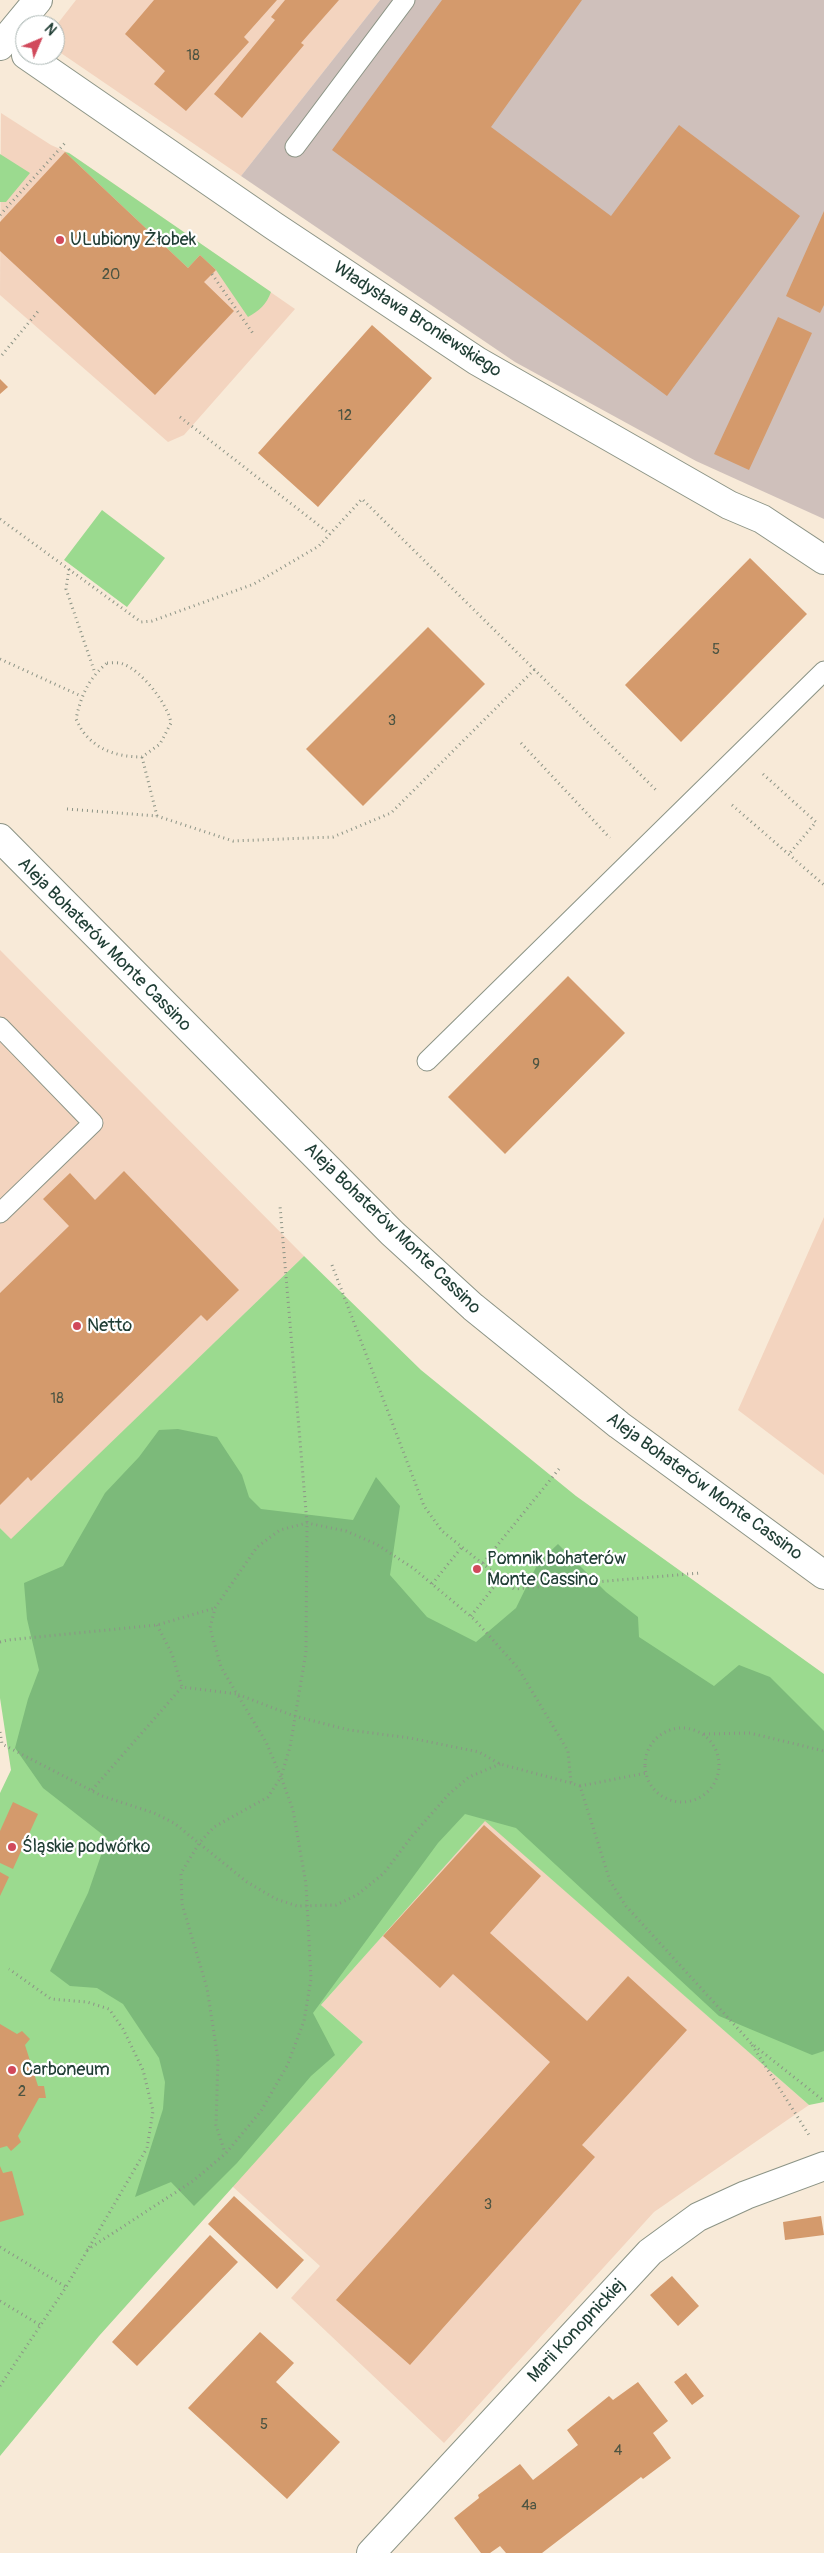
<!DOCTYPE html>
<html>
<head>
<meta charset="utf-8">
<style>
	body { margin:0 }
	#map { position:relative; width:824px; height:2553px; overflow:hidden; background:#f8ead8; font-family:Pangolin,sans-serif }
	canvas { display:block }
	.north { position:absolute; left:15px; top:15px; width:50px; height:50px; box-sizing:border-box; background:#fff; border:1px solid #a5b1ae; border-radius:50%; rotate:45deg; font-size:14px; font-weight:700; line-height:20px; text-align:center; color:#1f3d34 }
	.north::after { content:''; display:block; margin:auto; width:18px; height:22px; background:#d1495b; clip-path:polygon(50% 0,100% 100%,50% 72%,0 100%) }
</style>
</head>
<body>
<div id="map">
<canvas width="824" height="2553"></canvas>
<div class="north">N</div>
</div>
<script>
const c = document.querySelector('canvas').getContext('2d');
c.lineJoin = 'round';
function fill(path, color) { c.fillStyle = color; c.fill(path, 'evenodd'); }
function trace(path, color, width, dash) { c.strokeStyle = color; c.lineWidth = width; c.lineCap = dash ? 'butt' : 'round'; c.setLineDash(dash || []); c.stroke(path); }
function label(font, color, halo, rows, align = 'center') {
  c.font = font + ' Pangolin,sans-serif'; c.lineWidth = 4.5; c.setLineDash([]); c.textBaseline = 'middle'; c.strokeStyle = halo; c.fillStyle = color; for (const [text, x, y, turn = 0] of rows) {
    c.save(); c.translate(x, y); c.rotate((+turn || 0) * Math.PI / 180); c.textAlign = isNaN(turn) ? turn : align; if (halo) c.strokeText(text, 0, 0); c.fillText(text, 0, 0); c.restore();
  }
}
fill(new Path2D(`
	M76 0H380L241 176 55 49V27Z
	M1 113 51 145 69 153 295 309 184 435 168 442 0 295Z
	M0 950 304 1256 11 1540 0 1528Z
	M824 1217V1475L738 1410Z
	M485 1820 809 2105 654 2212 444 2443 291 2298 320 2266 232 2186 363 2042 321 2005Z`), '#f3d4bf');
fill(new Path2D(`
	M380 0H824V519L696 461 515 362 241 176Z`), '#cfc0bb');
fill(new Path2D(`
	M65 152 69 153 271 292C266 305 260 310 248 317L216 270 200 255 188 268Z
	M0 154 30 173 6 202H0Z
	M102 510 165 558 127 607 64 560Z
	M304 1256 421 1370 576 1496 824 1674V2102L809 2105 485 1821 321 2005 363 2042 99 2336 0 2456V1793L11 1770 0 1698V1528L11 1539Z`), '#9bda8f');
fill(new Path2D(`
	M178 1429 217 1437 242 1475 249 1497 261 1509 353 1520 376 1477 400 1506 390 1575 427 1617 476 1642 516 1608 538 1563 558 1544 606 1592 638 1617 639 1637 714 1686 739 1665 770 1677 824 1731V2051L812 2055 719 2016 516 1828 465 1814 438 1843 313 2013 335 2055 311 2076 237 2163 194 2206 171 2182 135 2197 163 2109 165 2082 159 2058 123 2004 97 1988 70 1986 50 1971 88 1893 107 1838 43 1788 15 1748 28 1699 39 1670 27 1619 24 1583 63 1566 105 1493 139 1457 159 1430Z`), '#7cba7a');
fill(new Path2D(`
	M154 0H277L244 37 249 42 186 111 154 84 165 71 125 34Z
	M285 0H339L301 43 304 45 242 118 214 94 275 20 271 17Z
	M442 0H582L491 127 611 216 679 125 800 216 667 396 332 150Z
	M65 152 188 268 200 255 216 270 204 282 234 311 155 395 0 251V222Z
	M824 211V305L820 313 786 296Z
	M778 317 812 333 749 470 714 454Z
	M372 325 432 378 318 507 258 453Z
	M0 379 8 387 0 394Z
	M750 558 807 614 681 742 625 685Z
	M428 627 485 684 363 806 306 749Z
	M568 976 625 1033 505 1154 448 1097Z
	M124 1171 239 1290 207 1321 201 1315 31 1481 28 1477 0 1505V1293L69 1226 43 1199 70 1173 95 1200Z
	M13 1802 38 1814 13 1869 0 1863V1831Z
	M484 1825 541 1876 490 1933 587 2021 628 1976 687 2030 582 2145 595 2157 410 2365 336 2300 550 2062 453 1974 440 1988 383 1936Z
	M0 1872 9 1877 0 1896Z
	M0 2024 17 2034 22 2031 30 2039 25 2045 38 2086H44L46 2098H39L18 2136 21 2142 11 2151 7 2146 0 2148Z
	M0 2166 3 2173 12 2171 24 2215 0 2222Z
	M234 2196 304 2260 277 2289 208 2224Z
	M821 2216 824 2235 785 2240 783 2222Z
	M210 2235 238 2262 137 2366 112 2342Z
	M672 2276 699 2306 678 2326 650 2295Z
	M260 2332 294 2363 276 2382 340 2442 287 2499 188 2408Z
	M686 2373 704 2396 692 2405 674 2382Z
	M638 2382 668 2421 653 2433 671 2458 643 2479 641 2477 542 2553H506L500 2546 490 2553H481L454 2518 479 2498 478 2495 520 2464 533 2480 578 2445 567 2430 609 2396 613 2400Z`), '#d49a6c');
const service = new Path2D(`
	M295 147 405 0
	M0 1027 93 1123 0 1213
	M427 1061 824 671`);
const minor = new Path2D(`
	M0 46 38 0
	M26 55 274 226 477 361 729 505 762 519 824 560
	M371 2553 650 2252 698 2217 746 2195 824 2166`);
const tertiary = new Path2D(`
	M0 838 392 1233 473 1307 619 1425 824 1575`);
trace(service, '#8c9486', 21);
trace(minor, '#8c9486', 30);
trace(tertiary, '#8c9486', 30);
trace(new Path2D(`
	M0 215 65 143
	M212 274 254 335
	M2 355 40 309
	M180 417 330 534
	M0 519 141 622 152 621 254 584 319 546 362 499 657 791
	M69 569 66 589 95 673
	M0 659 81 696
	M107 663C111 663 118 662 123 664 141 670 168 704 171 723L160 744 142 757C113 757 88 747 76 719 81 696 88 679 107 663Z
	M521 743 610 838
	M142 757 157 816
	M763 774 816 822 789 854
	M732 805 824 885
	M67 809 157 816 233 841 333 837 391 813 535 669
	M332 1265 424 1506 442 1531 514 1589 700 1573
	M483 1563 559 1469
	M432 1584 462 1547
	M471 1616 501 1578
	M157 1625 172 1654 182 1687
	M0 1642 8 1640 157 1625 215 1608
	M645 1765a37 37 0 1 1 74 0a37 37 0 1 1-74 0Z
	M0 1732 2 1744 102 1796 154 1813 174 1823 247 1882 276 1899 297 1906 336 1905 357 1895 384 1873 412 1836 449 1794 469 1777 500 1764
	M704 1734 750 1733 824 1751
	M571 1783 500 1764 479 1752 410 1738 349 1730 294 1716 237 1694 221 1667 210 1628 215 1608 257 1547 280 1530 307 1523 346 1531 376 1544 413 1568 475 1620 518 1668 568 1751 571 1783 580 1786 610 1881 626 1906 751 2043 824 2101
	M580 1786 646 1773
	M92 1790 182 1687 237 1694 266 1742 281 1777 268 1797 214 1827 200 1842 181 1873 182 1904 207 1988 218 2059 216 2125 225 2153
	M752 2045 809 2135
	M0 2247 66 2287
	M87 2250 193 2181 226 2153 261 2111 287 2066 304 2021 311 1979 306 1884 293 1810 281 1777 290 1747 306 1652 307 1523 280 1206
	M0 2301 40 2325
	M0 2386 66 2287 147 2148 153 2111 143 2070 123 2029 109 2009 87 2002 51 1999 9 1969`), '#8c9486', 3, [1, 4]);
trace(service, '#fff', 19);
trace(minor, '#fff', 28);
trace(tertiary, '#fff', 28);
for (const [x, y, r, color] of [
	[60,240,5,"#d1495b"],
	[77,1326,5,"#d1495b"],
	[477,1569,5,"#d1495b"],
	[12,1847,5,"#d1495b"],
	[12,2070,5,"#d1495b"]
]) { const dot = new Path2D(); dot.arc(x, y, r, 0, 2 * Math.PI); c.fillStyle = color; c.fill(dot); trace(dot, '#fff', 2); }
label('15px', '#4c5442', null, [
	["18",193,56],
	["20",111,275],
	["12",345,416],
	["5",716,650],
	["3",392,721],
	["9",536,1065],
	["18",57,1399],
	["2",22,2092],
	["3",488,2205],
	["5",264,2425],
	["4",618,2451],
	["4a",529,2506]
]);
label('18px', '#1f3d34', '#fff', [
	["ULubiony Żłobek",70,240],
	["Netto",87,1326],
	["Pomnik bohaterów",487,1559],
	["Monte Cassino",487,1580],
	["Śląskie podwórko",22,1847],
	["Carboneum",22,2070]
], 'left');
label('18px', '#1f3d34', '#fff', [
	["Władysława Broniewskiego",417,320,33],
	["Aleja Bohaterów Monte Cassino",104,945,45],
	["Aleja Bohaterów Monte Cassino",392,1229,44],
	["Aleja Bohaterów Monte Cassino",704,1487,36],
	["Marii Konopnickiej",577,2331,-47]
]);
</script>
</body>
</html>
